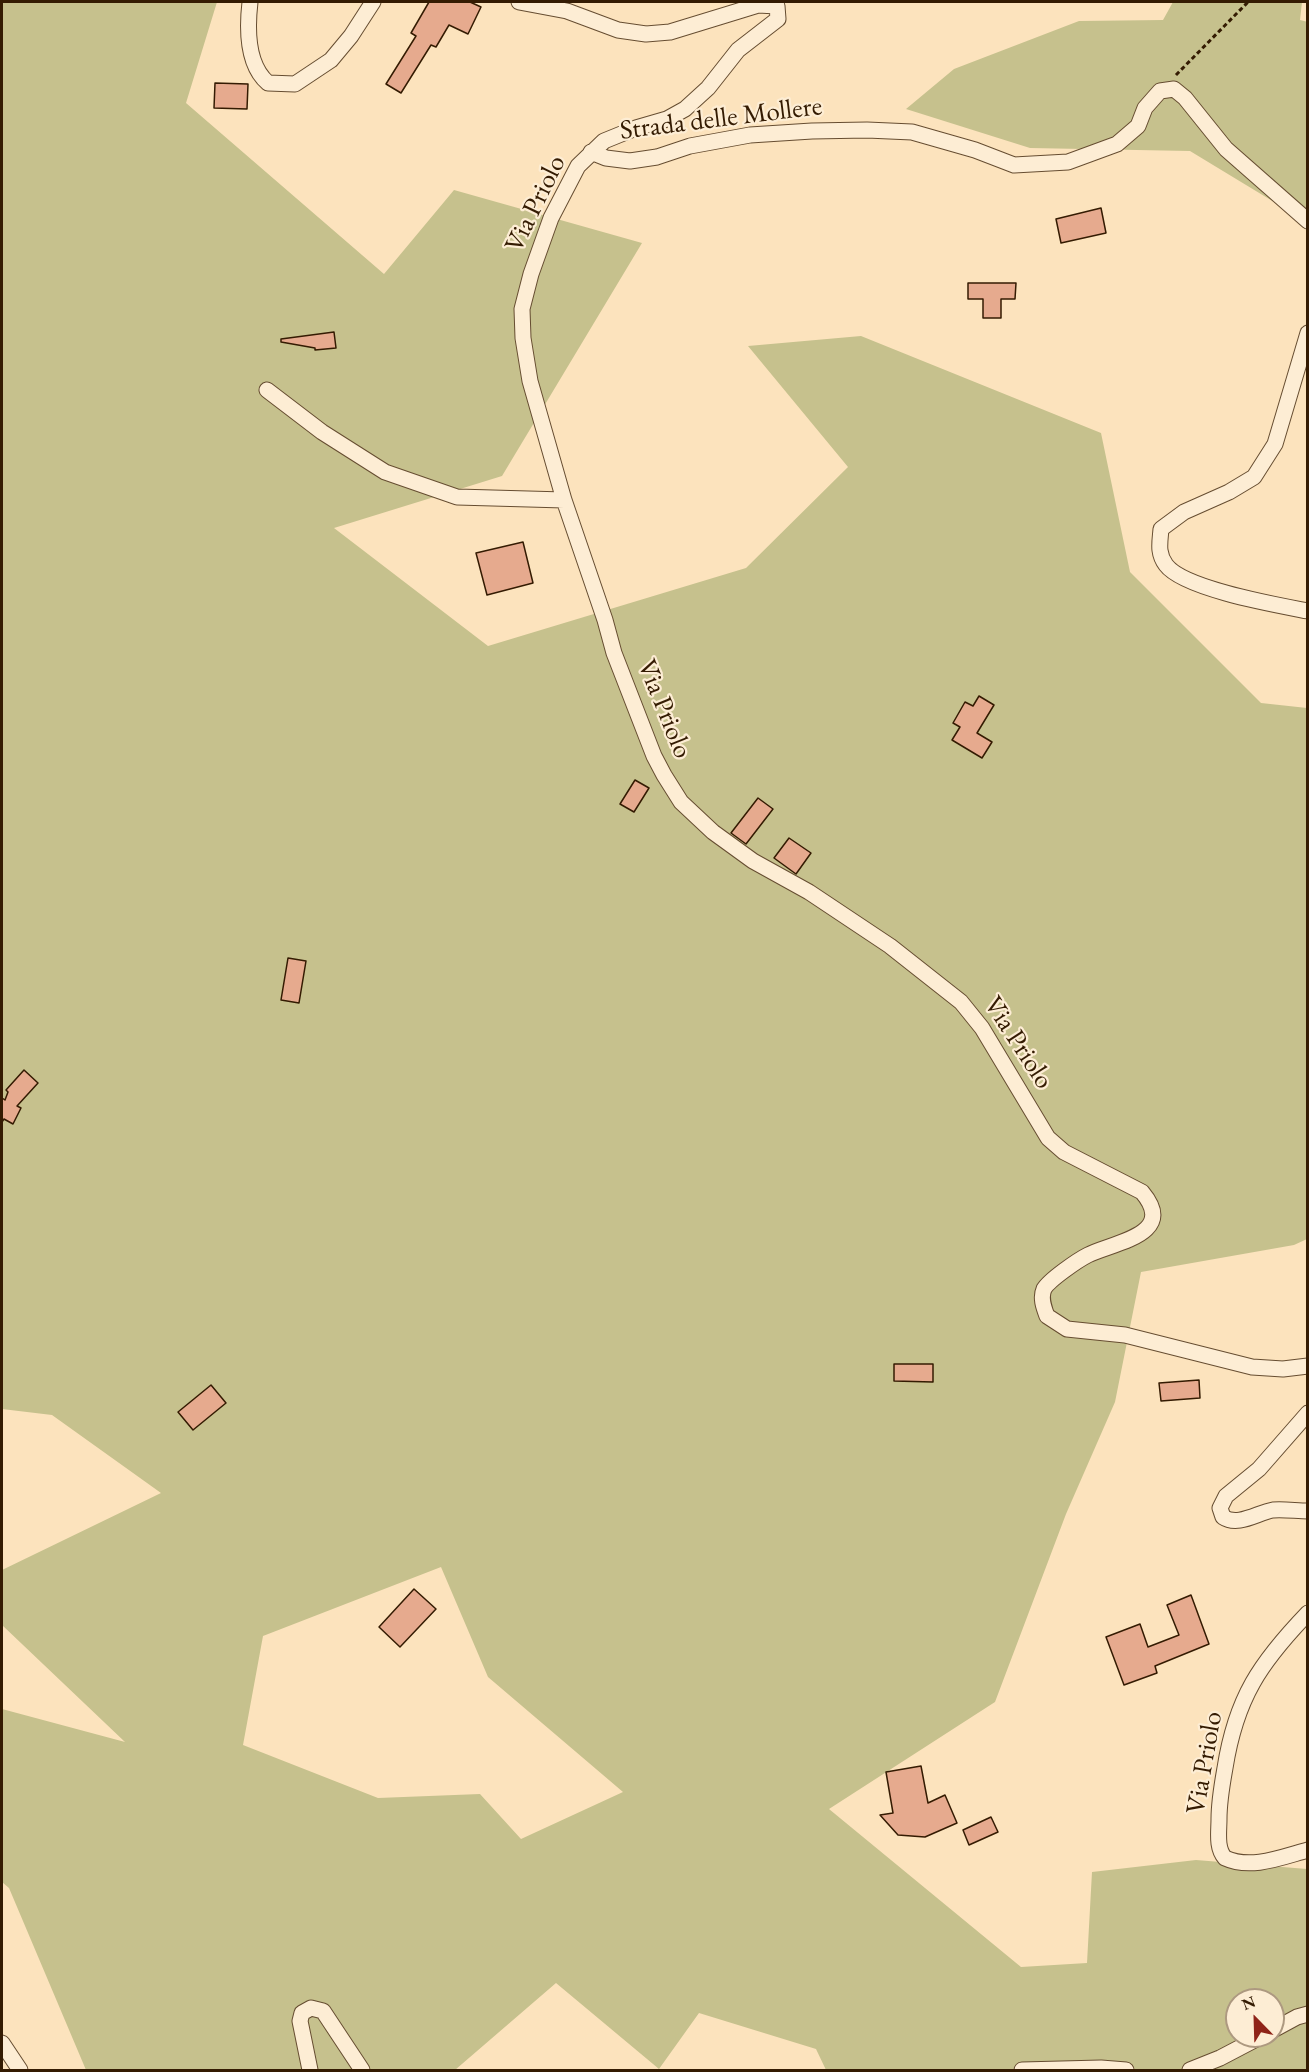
<!DOCTYPE html>
<html>
<head>
<meta charset="utf-8">
<style>
	body { margin:0 }
	#map { position:relative; width:1309px; height:2072px; overflow:hidden; background:#fce3bd; font-family:"EB Garamond",serif }
	canvas { display:block }
	.frame { position:absolute; inset:0; border:3px solid #341b02; pointer-events:none }
	.north { position:absolute; left:1225px; top:1988px; width:60px; height:60px; box-sizing:border-box; background:#fdedd4; border:2px solid #ad9980; border-radius:50%; rotate:337deg; font-size:16px; font-weight:700; line-height:24px; text-align:center; color:#341b02 }
	.north::after { content:''; display:block; margin:auto; width:21px; height:27px; background:#8f2418; clip-path:polygon(50% 0,100% 100%,50% 72%,0 100%) }
</style>
</head>
<body>
<div id="map">
<canvas width="1309" height="2072"></canvas>
<div class="frame"></div>
<div class="north">N</div>
</div>
<script>
const c = document.querySelector('canvas').getContext('2d');
c.lineJoin = 'round';
function fill(path, color) { c.fillStyle = color; c.fill(path, 'evenodd'); }
function trace(path, color, width, dash) { c.strokeStyle = color; c.lineWidth = width; c.lineCap = dash ? 'butt' : 'round'; c.setLineDash(dash || []); c.stroke(path); }
function label(font, color, halo, rows, align = 'center') {
  c.font = font + ' "EB Garamond",serif'; c.lineWidth = 4.5; c.setLineDash([]); c.textBaseline = 'middle'; c.strokeStyle = halo; c.fillStyle = color; for (const [text, x, y, turn = 0] of rows) {
    c.save(); c.translate(x, y); c.rotate((+turn || 0) * Math.PI / 180); c.textAlign = isNaN(turn) ? turn : align; if (halo) c.strokeText(text, 0, 0); c.fillText(text, 0, 0); c.restore();
  }
}
fill(new Path2D(`
	M2 2H217L186 103 384 274 454 190 642 243 502 476 334 528 488 646 746 568 848 467 748 346 861 336 1101 433 1130 572 1261 703 1307 708V1239L1294 1245 1141 1272 1115 1402 1066 1514 995 1702 829 1809 1021 1967 1087 1963 1092 1872 1196 1860 1307 1869V2070H826L816 2049 699 2013 659 2069 556 1983 455 2070H86L9 1888 2 1882V1709L125 1742 2 1625V1570L161 1493 52 1415 2 1409ZM441 1567 488 1677 623 1792 521 1839 480 1794 378 1798 243 1745 263 1636ZM1237 2000H1273V2036H1237Z
	M1173 2H1302L1300 20 1308 22 1307 222 1190 151 1030 148 906 109 954 69 1079 21 1163 20Z`), '#c6c18d');
const building = new Path2D(`
	M429 2H470L481 7 468 34 449 25 436 47 431 45 401 93 386 84 416 36 411 33Z
	M215 83 248 84 247 109 214 108Z
	M1101 208 1106 233 1061 243 1056 219Z
	M968 283H1016L1015 299H1001V318H983V299H968Z
	M334 332 336 348 315 350V348L281 342V339Z
	M523 542 533 583 487 595 476 553Z
	M979 696 994 705 977 733 992 742 982 758 952 740 960 727 953 723 965 702 973 706Z
	M635 780 649 788 634 812 620 804Z
	M758 798 773 809 746 844 731 833Z
	M789 838 811 853 796 874 774 858Z
	M288 958 306 961 299 1003 281 1000Z
	M24 1070 38 1083 17 1106 21 1108 13 1124 4 1119 2 1122V1098L5 1100 8 1092 6 1090Z
	M894 1364H933V1382L894 1381Z
	M1199 1380 1200 1398 1161 1401 1159 1383Z
	M211 1385 226 1403 193 1430 178 1412Z
	M414 1589 436 1609 400 1647 379 1627Z
	M1191 1595 1209 1644 1155 1666 1157 1673 1124 1685 1106 1637 1140 1624 1148 1647 1179 1635 1167 1605Z
	M921 1766 928 1803 945 1795 957 1823 925 1837 898 1835 880 1815 893 1813 886 1772Z
	M991 1817 998 1832 969 1845 963 1830Z`);
fill(building, '#e6aa8e');
trace(building, '#341b02', 1.5);
const minor = new Path2D(`
	M250 2C247 28 247 65 268 83L295 84 331 60 351 36 373 2
	M519 2 567 11 618 30 646 34 670 32 758 5 777 6 778 19 738 50 708 88 685 109 667 119 636 128 604 141 578 166 551 218 531 274 522 309 523 338 530 381 564 500 605 620 614 653 654 756 664 775 681 802 713 832 753 861 809 892 890 946 961 1002 982 1028 1048 1138 1064 1152 1142 1192C1178 1235 1114 1242 1088 1255 1078 1260 1049 1280 1044 1289 1040 1298 1044 1308 1047 1316L1067 1329 1125 1335 1252 1367 1283 1369 1308 1366
	M591 152 606 158 630 161 657 157 690 146 750 135 812 131 867 130 912 132 975 150 1014 165 1068 162 1117 144 1138 126 1145 108 1160 91 1174 89 1185 98 1226 149 1308 221
	M1308 333 1275 444 1254 477 1229 492 1184 512 1161 529C1160 542 1157 553 1166 565 1184 589 1277 605 1308 611
	M267 390 322 432 385 472 457 497 564 500
	M1308 1413 1259 1469 1226 1496 1220 1508 1223 1517C1238 1527 1257 1513 1273 1510 1284 1509 1297 1511 1308 1511
	M1308 1613C1260 1663 1236 1698 1225 1768 1222 1785 1219 1801 1219 1819 1219 1832 1216 1848 1225 1858 1251 1870 1282 1857 1308 1850
	M1273 2030 1297 2017 1308 2014
	M2 2043 20 2070
	M310 2070 300 2021 302 2013 311 2008 323 2011 362 2070
	M1022 2070 1101 2068 1126 2070
	M1190 2070 1220 2058 1262 2036`);
trace(minor, '#664d31', 17);
trace(new Path2D(`
	M1176 75 1248 2`), '#341b02', 3, [4.5, 3]);
trace(minor, '#fdedd4', 15);
label('27px', '#341b02', '#fdedd4', [
	["Strada delle Mollere",721,119,-7],
	["Via Priolo",536,204,-64],
	["Via Priolo",664,709,68],
	["Via Priolo",1018,1043,57],
	["Via Priolo",1205,1763,-80]
]);
</script>
</body>
</html>
